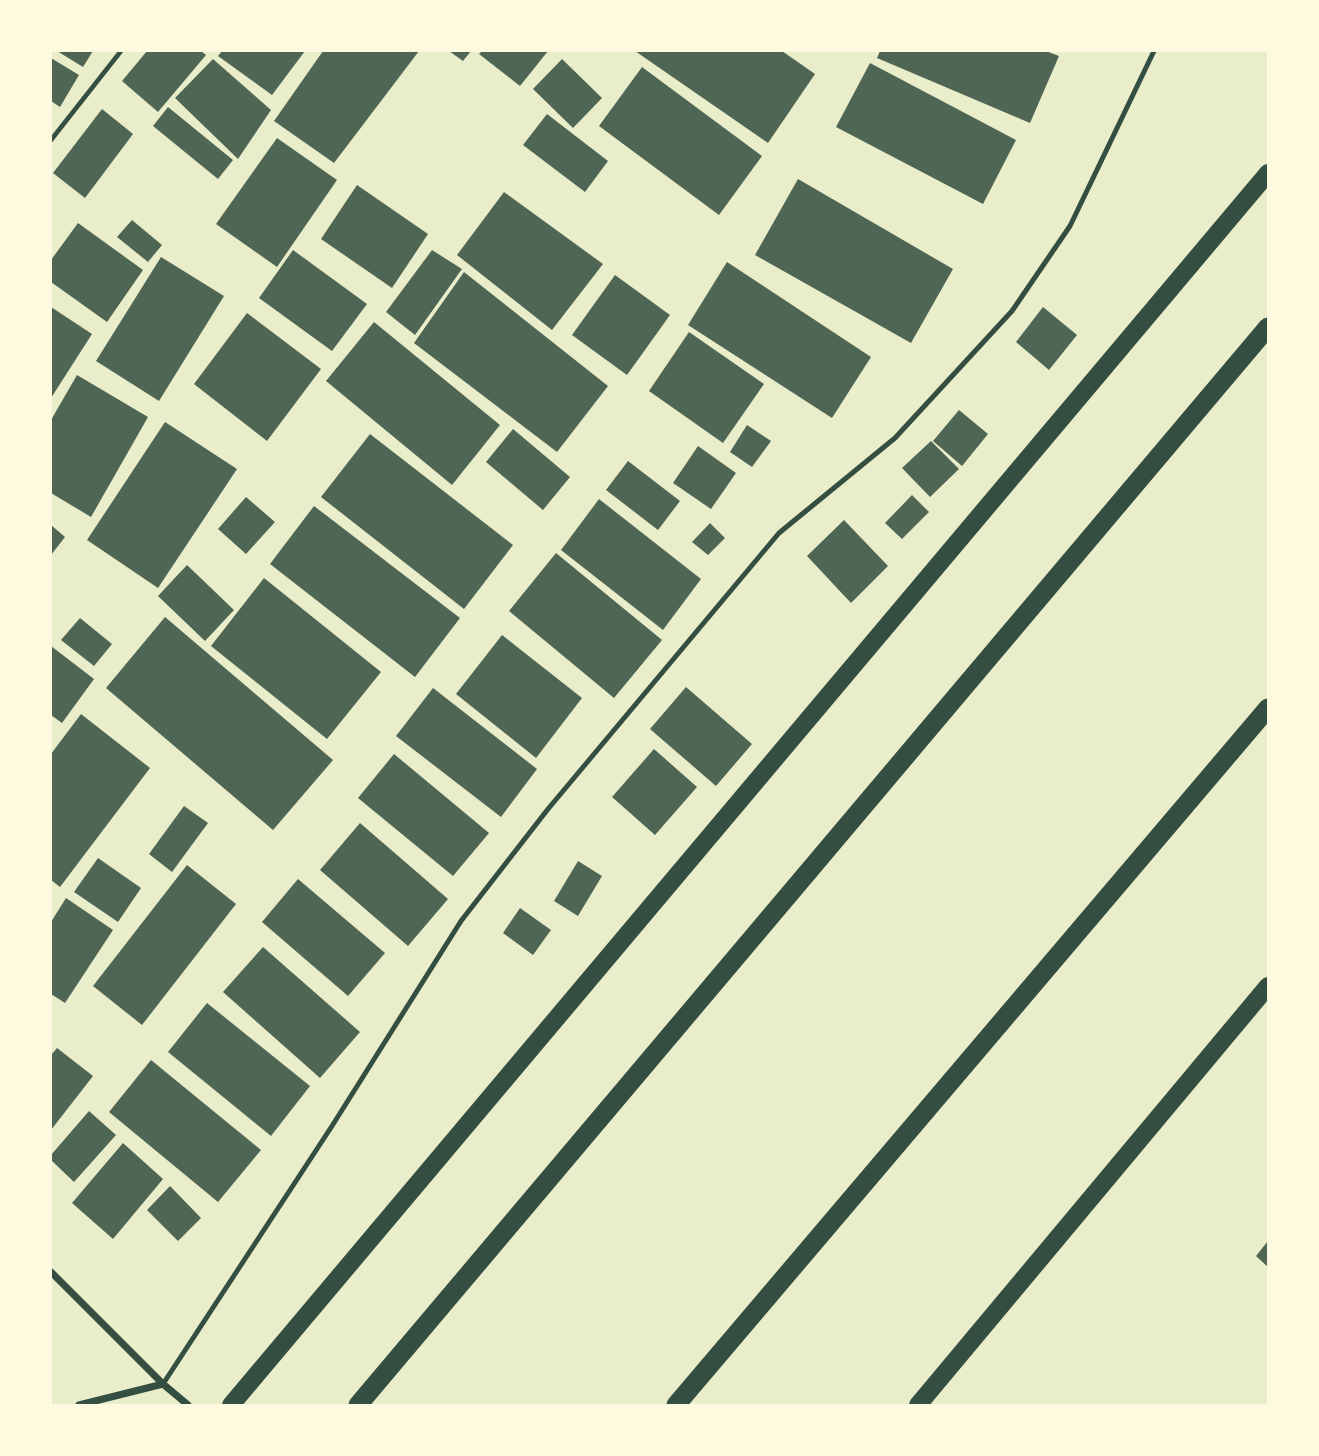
<!DOCTYPE html>
<html>
<head>
<meta charset="utf-8">
<style>
	body { margin:0 }
	#map { position:relative; width:1319px; height:1456px; overflow:hidden; background:#e9edc9; font-family:Literata,serif }
	canvas { display:block }
	.frame { position:absolute; inset:0; border:52px solid #fefae0; pointer-events:none }
</style>
</head>
<body>
<div id="map">
<canvas width="1319" height="1456"></canvas>
<div class="frame"></div>
</div>
<script>
const c = document.querySelector('canvas').getContext('2d');
c.lineJoin = 'round';
function fill(path, color) { c.fillStyle = color; c.fill(path, 'evenodd'); }
function trace(path, color, width, dash) { c.strokeStyle = color; c.lineWidth = width; c.lineCap = dash ? 'butt' : 'round'; c.setLineDash(dash || []); c.stroke(path); }
fill(new Path2D(`
	M57 51H93L83 67Z
	M147 51H201L206 55 158 112 122 81Z
	M222 51H305L272 95 218 56Z
	M323 51H419L334 163 274 121Z
	M449 51H471L463 61Z
	M482 51H548L520 86 479 54Z
	M635 51H782L815 74 768 143Z
	M880 51H1046L1059 56 1030 123 877 58Z
	M51 58 79 75 60 107 51 101Z
	M213 59 271 110 238 159 175 98Z
	M562 59 602 98 573 128 533 89Z
	M870 63 1016 140 983 204 836 127Z
	M642 67 762 156 719 215 599 126Z
	M168 107 233 160 218 179 153 126Z
	M102 109 133 134 85 198 53 173Z
	M547 114 608 161 585 192 523 145Z
	M277 138 337 180 277 267 216 224Z
	M798 179 953 269 911 343 755 255Z
	M357 185 428 234 392 288 321 239Z
	M504 192 603 264 552 330 457 255Z
	M132 220 162 245 148 262 117 237Z
	M78 223 143 270 107 322 51 282V260Z
	M293 250 367 304 332 351 259 298Z
	M432 250 462 269 415 335 386 312Z
	M161 257 224 296 159 401 96 361Z
	M727 262 871 357 832 418 688 325Z
	M464 272 608 386 557 452 414 343Z
	M615 275 670 315 627 375 572 335Z
	M51 307 92 334 51 398Z
	M1043 307 1077 335 1049 370 1016 342Z
	M247 313 321 369 267 441 194 384Z
	M374 322 500 425 452 485 326 381Z
	M689 332 764 384 723 443 649 391Z
	M77 375 148 417 91 517 51 493V420Z
	M959 410 988 434 962 466 933 441Z
	M165 422 237 469 158 588 87 540Z
	M747 425 771 441 752 467 730 452Z
	M513 429 570 477 543 510 486 462Z
	M370 434 513 545 464 609 321 497Z
	M931 441 959 469 930 497 902 468Z
	M698 446 736 473 711 509 673 483Z
	M628 461 680 501 658 530 606 490Z
	M912 495 929 512 902 539 885 523Z
	M246 497 275 522 246 554 218 529Z
	M599 499 701 579 663 630 561 550Z
	M314 506 460 618 415 677 270 564Z
	M844 520 888 566 851 603 807 556Z
	M710 523 725 538 708 555 692 542Z
	M51 525 65 537 51 555Z
	M556 553 662 640 614 698 509 611Z
	M187 565 234 610 205 641 158 596Z
	M264 578 381 672 327 739 211 646Z
	M165 617 333 760 273 830 106 688Z
	M80 618 112 644 94 666 61 640Z
	M502 635 582 698 536 758 456 694Z
	M51 646 94 679 62 723 51 715Z
	M686 687 752 744 716 786 650 729Z
	M433 688 537 769 501 817 396 736Z
	M81 714 150 768 60 887 51 880V754Z
	M654 749 697 787 655 835 612 797Z
	M394 754 489 833 453 876 358 798Z
	M184 806 208 823 172 872 149 854Z
	M360 823 448 899 408 946 320 870Z
	M98 858 141 888 118 922 74 892Z
	M578 861 602 876 578 916 554 901Z
	M187 865 236 904 142 1025 93 986Z
	M298 879 385 953 348 996 262 922Z
	M66 898 113 930 65 1003 51 994V922Z
	M520 908 551 930 533 955 503 933Z
	M263 947 360 1032 320 1078 223 992Z
	M207 1003 310 1086 271 1136 168 1052Z
	M57 1048 93 1076 51 1130V1055Z
	M151 1060 261 1150 218 1202 109 1112Z
	M89 1111 116 1135 74 1182 51 1160V1155Z
	M123 1143 163 1179 113 1239 72 1203Z
	M170 1186 201 1218 178 1241 147 1210Z
	M1268 1241V1267L1256 1256Z`), '#4f6655');
trace(new Path2D(`
	M51 140 121 51`), '#344e41', 4.5);
trace(new Path2D(`
	M163 1384 332 1126 461 921 548 809 779 533 895 438 1012 311 1070 226 1154 51`), '#344e41', 5);
trace(new Path2D(`
	M51 1272 163 1384 188 1405
	M79 1405 163 1384`), '#344e41', 7);
trace(new Path2D(`
	M231 1405 1268 173
	M918 1405 1268 986`), '#344e41', 18);
trace(new Path2D(`
	M358 1405 1268 327
	M676 1405 1268 708`), '#344e41', 19);
</script>
</body>
</html>
